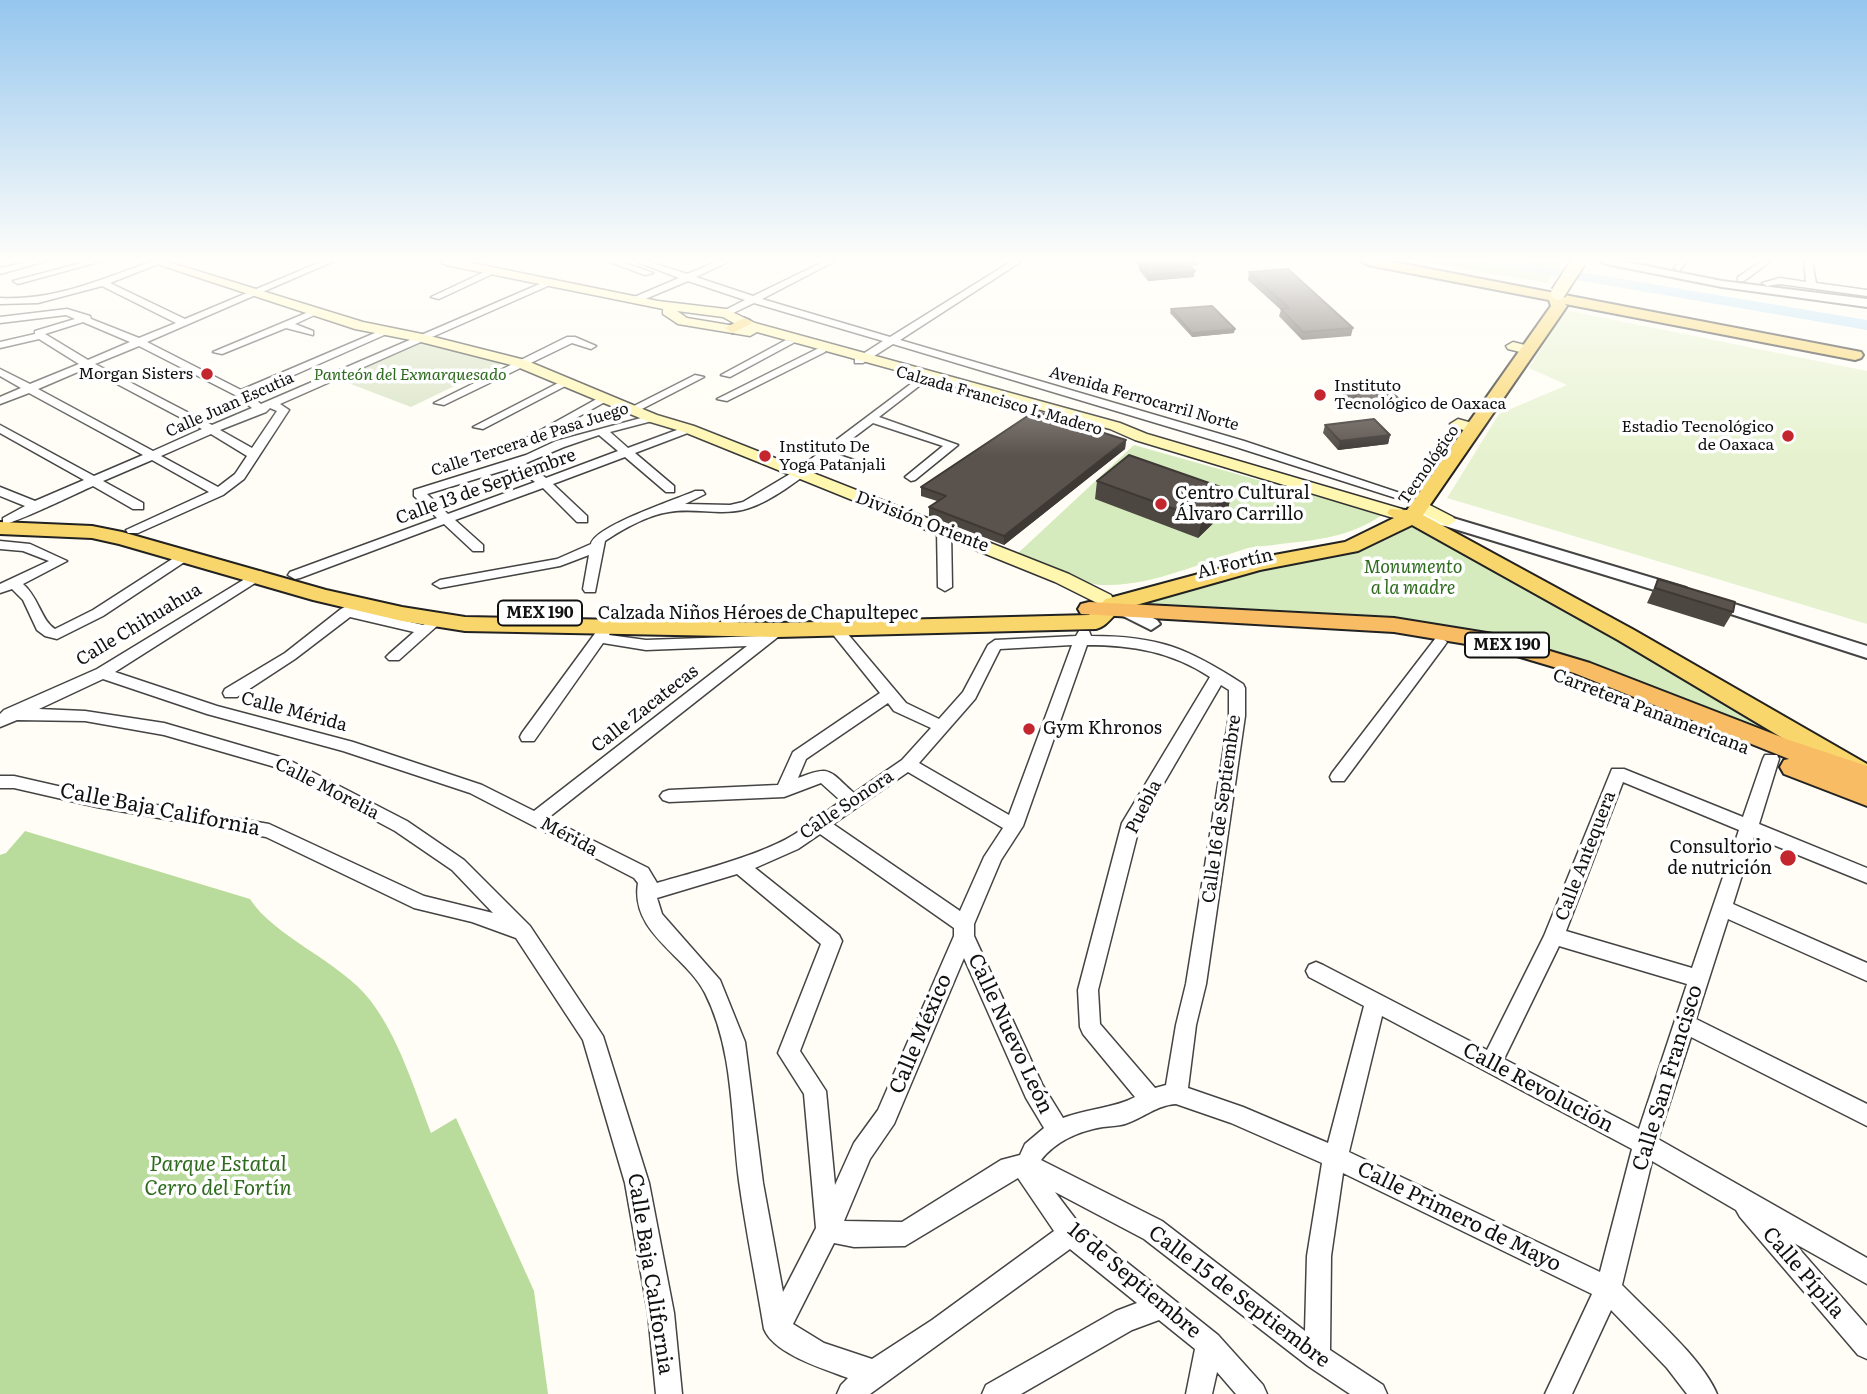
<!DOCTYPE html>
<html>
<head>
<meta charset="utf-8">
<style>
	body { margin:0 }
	canvas { display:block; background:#fffdf5 }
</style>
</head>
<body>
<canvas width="1867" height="1394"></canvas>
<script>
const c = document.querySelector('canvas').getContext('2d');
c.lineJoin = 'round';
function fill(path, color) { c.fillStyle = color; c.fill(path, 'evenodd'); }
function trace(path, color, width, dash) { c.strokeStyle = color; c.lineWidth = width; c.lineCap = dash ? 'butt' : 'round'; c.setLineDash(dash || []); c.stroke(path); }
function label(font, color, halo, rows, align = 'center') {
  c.font = font + ' Literata,serif'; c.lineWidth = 7; c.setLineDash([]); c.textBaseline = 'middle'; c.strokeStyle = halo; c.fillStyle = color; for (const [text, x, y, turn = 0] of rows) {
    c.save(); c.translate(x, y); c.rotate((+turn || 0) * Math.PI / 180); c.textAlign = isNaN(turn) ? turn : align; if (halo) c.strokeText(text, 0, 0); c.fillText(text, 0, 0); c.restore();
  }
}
fill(new Path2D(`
	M1418 261H1563L1547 283Z
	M1134 445 1382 515C1350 537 1317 540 1280 544 1270 546 1258 546 1248 548 1202 562 1151 587 1102 585 1073 583 1043 566 1016 555Z
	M1414 526 1549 596 1812 752 1454 631 1131 606 1260 566 1371 547Z`), '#d5ebbd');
fill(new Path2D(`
	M25 831 250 899C273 936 341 962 370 1000 399 1038 414 1088 431 1133L456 1118 534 1291 548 1394H0V855L6 853Z`), '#b9dc9c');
fill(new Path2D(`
	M417 341 504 362 411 407 335 378Z`), '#d9e3c4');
fill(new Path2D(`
	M1565 310 1867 371V624L1447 498 1499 414 1567 385 1529 368Z`), '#e6f2cf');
fill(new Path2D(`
	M1483 261H1513L1867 320V330L1490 265Z`), '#b9e0f7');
const minor = new Path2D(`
	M32 261H46L0 274V268Z
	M89 261H102L18 284 13 281Z
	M154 261 163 262 110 283 185 319 323 261H334L147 342 241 390 382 330 391 332 249 395 261 404 549 280 557 282 280 404 289 410 244 479 223 495 138 533H128L126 530 209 492 152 460 103 481 143 503V509H133L93 486C79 492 12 525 3 524V518L25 506 0 496V487L35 501 84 480 0 433V425L94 476 143 455 29 393 0 404V397L21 388 0 376V369L30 384 79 364 39 339 0 348V342L35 334V331L75 319 66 315 0 323V317L67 309 90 316 91 319 139 338 176 323 102 286 38 303 0 304V298C56 301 103 278 154 261ZM83 322 130 342 88 360 45 334ZM139 346 237 396 252 408 212 425 95 364ZM87 368 202 429 153 451 38 389ZM270 408 277 411 252 448 220 430 266 412ZM211 434 247 456 235 474 218 487 161 456Z
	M607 261H619L653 273 645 275Z
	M635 261H647L687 274 719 261H730L696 277 753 296 825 261H835L762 299 890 337 1012 261H1022L900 340 1244 441 1412 497 1410 500H1402L1236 447 893 344 863 363H855V359L883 341 754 303 729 315H723V311L745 300 688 281 638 302H632V298L679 278Z
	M1679 261H1687L1679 271 1674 268Z
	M1762 261H1771L1744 281H1738V277Z
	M1804 261H1812L1816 283 1867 290V296L1780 284 1767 286 1762 283 1780 278 1806 282Z
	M493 268 501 270 439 299 431 297Z
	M311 311 319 313 295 324 313 331V335L286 328 222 354 213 352Z
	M567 337H575L596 346 591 349 572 343 444 405 434 403Z
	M786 340 795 342 730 377 721 375Z
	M821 347 826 350 825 352 727 401 717 399Z
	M928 371 933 374 932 376 879 417 958 445 915 480 911 481 905 477 943 446 873 423 833 453 866 464V470H858L826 459C805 475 774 500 749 508 723 517 696 507 669 512 648 515 623 529 605 541L595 592H585L583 589 589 555 560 566 440 588 433 584 440 580 557 559 591 544C595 526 675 500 695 491H703L705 494 685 504 730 505 743 502 795 471Z
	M695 375 704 377 638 411 628 409Z
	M564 380 573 382 483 429 473 427Z
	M602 396 612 398 533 442 529 444 523 440Z
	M652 415 658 418 656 420 610 432 628 448 685 427H693V431L635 453 674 486V492H666L625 457 553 484 587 516V522H577L543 488 455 520 483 545V551H473L444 524 300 578 295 579 288 575 290 572 437 518 414 496V490L526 455 556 441ZM599 435 618 451 546 478 526 463 564 447ZM515 467 535 482 448 514 427 494Z
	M944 526 951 530 952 587 945 591 938 587 937 530Z
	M0 541 30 544 67 561 23 584C39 598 41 620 55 629L93 610 180 554 185 553 192 557 103 616 57 639 45 636 37 630 23 600 12 589 0 593V584L49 561 23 551 0 549Z
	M258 571 263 572 265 575 263 578 115 672 217 706 353 742 482 785 534 811 747 646 646 650 603 643 534 741H522L520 737 522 733 599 628H609L611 631 609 635 646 640 760 636 773 627H783L785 630 783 633 548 818 648 868 657 883C690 873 796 848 812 818L819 817 841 801 821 783 784 797 669 802 663 800 660 796 663 792 669 790 778 785 793 752 880 693 831 632 829 629 831 626H841L906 703 939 719 963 692 988 645 995 640 1076 636 1079 631H1089L1091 636C1159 636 1187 648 1243 684L1245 688V716L1206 984 1196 1025 1188 1088 1243 1107 1328 1143 1364 1006 1309 977 1306 971 1309 965 1316 962 1323 965 1487 1050 1544 936 1612 769H1624L1743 817 1763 759 1765 755H1777L1779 759 1759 824 1867 868V883L1754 837 1733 904 1867 963V981L1728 919 1696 1019 1867 1104V1126L1691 1037 1658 1139 1867 1258V1284L1794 1243 1867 1326V1359L1858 1355 1740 1217 1736 1210 1652 1161 1622 1285C1650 1314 1702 1358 1717 1394H1687L1667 1368 1611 1310 1572 1394H1545L1592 1294 1343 1173 1331 1256 1330 1350 1383 1385 1387 1394H1350L1308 1366 1144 1239 1055 1192 1080 1225 1218 1335 1263 1385 1267 1394H1236L1217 1372 1212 1394H1186L1195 1349 1159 1320 1132 1330 1021 1394H982L986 1385 1116 1311 1137 1303 1070 1249 870 1394H837L841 1385 848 1378C824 1369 774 1354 764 1329 756 1280 746 1231 739 1181 731 1119 734 1050 705 993 686 955 630 933 638 883L634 878 470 793 343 751 207 714 103 679 39 709 85 711 164 723 287 759 407 821 464 860 530 926 603 1036 649 1183 674 1313 682 1394H656L648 1313 625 1183 583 1040 516 938 472 922 414 908 266 837 97 807 14 788H0V776H14L97 795 269 824 424 896 493 913 452 870 395 831 275 767 164 735 85 721 17 720 0 727V714L4 710 97 669ZM1072 645 1009 815 919 763 975 699 1000 649ZM1087 645C1133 645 1172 652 1210 677L1122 823 1078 990 1080 1027 1083 1034 1135 1097C1115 1108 1086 1109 1063 1118L1042 1084 974 936V924L1001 860 1023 826ZM1221 685 1229 690V716L1186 984 1176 1025 1166 1085 1155 1088 1100 1024 1098 990 1140 824ZM888 703 894 711 931 728 902 760 854 793C828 770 831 765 798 778L806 759ZM908 772 1003 828 984 857 960 911 833 824ZM1623 782 1739 830 1692 968 1566 931ZM820 834 954 928V936L878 1110 854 1143 835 1185 826 1091 800 1051 842 941 839 935 755 868 798 849ZM737 874 821 944 778 1053 804 1094 816 1228 783 1292 763 1183 745 1042 720 980 662 914 657 898ZM1559 946 1687 984 1639 1129 1504 1059ZM964 958 1026 1098 1044 1128 1025 1144 1020 1155 1001 1160 902 1222 844 1221 870 1159 894 1124ZM1382 1016 1632 1149 1600 1272 1349 1152ZM1176 1104 1231 1123 1322 1163 1307 1256 1305 1331 1162 1221 1041 1160C1056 1141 1079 1131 1103 1127 1110 1126 1118 1126 1125 1124 1143 1118 1157 1105 1176 1104ZM1018 1178 1054 1231 932 1320 872 1359 824 1343 793 1324 834 1243 854 1247 905 1246Z
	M358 600 365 604 359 610 423 625 430 621 437 626 399 660H389L386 657 389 654 414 632 350 617 295 659 237 697H225L223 693 225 689 285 653 341 609Z
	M1440 637 1447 642 1445 645 1344 781H1332L1330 777 1332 773 1435 639Z`);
const tertiary = new Path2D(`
	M1601 261H1621L1722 281 1867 299V307L1722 287 1606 264Z
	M1412 512 1453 518 1686 588 1689 592 1686 596H1674L1445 526 1406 520 1404 517Z
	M1709 596 1867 646V658L1703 605 1700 601 1703 597Z
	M1117 601 1157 620 1160 624 1151 630 1111 610 1108 606Z`);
const secondary = new Path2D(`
	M148 261H165L363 322 422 334 525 360 657 415 694 426 1069 574 1111 595 1113 599 1104 605 1097 603 1055 582 684 432 647 421 515 366 421 342 355 329Z
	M440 261H462L658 301 726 309 755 323 1120 423 1147 434 1402 509 1405 513 1396 518 1390 517 1135 440 1110 429 757 332 750 336 678 324 663 314V309L446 265ZM677 311 723 317 741 327 687 318Z
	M1513 342 1533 347 1535 350 1528 354 1508 349 1506 346Z
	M1458 419 1479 425 1482 428 1474 433 1453 427 1450 424Z
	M1420 500 1453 517 1456 521 1447 526 1414 509 1411 505Z`);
const primary = new Path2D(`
	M1361 261H1388L1861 352 1863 355 1861 358 1855 360 1565 304 1567 306 1423 515 1634 630 1867 764V786L1858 783 1618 640 1412 525 1358 551 1260 570 1122 609C1112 615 1108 626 1096 629L778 637 465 631 402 621 313 600 119 544 92 538 0 534V522L92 526 122 532 326 590 402 607 465 617 778 623 1089 615 1106 599 1258 558 1345 542 1394 518 1387 513 1390 509 1407 510 1551 306 1549 300 1368 265Z
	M744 318 749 320 752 323 733 333 725 328Z`);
const trunk = new Path2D(`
	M1089 602 1394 618 1493 634 1590 663 1789 740 1867 766V806L1784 774 1780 767 1784 760 1789 759 1574 673 1490 648 1394 632 1081 614 1078 609 1081 604Z`);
trace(minor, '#444', 3);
trace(tertiary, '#444', 4);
trace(secondary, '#333', 3);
trace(primary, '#222', 4);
trace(trunk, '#222', 4);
fill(minor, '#fff');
fill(tertiary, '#fff');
fill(secondary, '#fff6b0');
fill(primary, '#f9d66b');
fill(trunk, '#f7bc64');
const secondaryBridge = new Path2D(`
	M1558 293 1579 261`);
trace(secondaryBridge, '#333', 17, []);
trace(secondaryBridge, '#fff6b0', 14);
fill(new Path2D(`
	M1134 261H1199L1198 265 1190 266 1194 277 1148 281 1139 270V266Z
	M1249 272 1353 328 1351 336 1302 340 1279 316 1281 310 1248 280Z
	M1171 309 1234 333 1192 337 1170 313Z
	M1343 384 1400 400 1398 408 1361 411 1341 393Z
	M1325 425 1390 435 1388 444 1338 450 1323 433Z
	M1126 440 1125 449 1004 545 929 516V507L937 501 921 496V487Z
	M1097 481 1232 491 1228 509 1198 538 1095 499Z
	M1658 579 1733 612 1724 627 1647 603Z`), '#4d4742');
fill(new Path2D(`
	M1195 271 1194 277 1148 281 1149 275Z
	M1235 329 1234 333 1192 337V333Z
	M1390 435 1388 444 1338 450 1340 441Z
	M1126 440 1125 449 1004 545V536Z
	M1232 491 1228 509 1198 538 1202 519Z`), '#3f3936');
const building = new Path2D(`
	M1140 261H1185L1195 271 1149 275 1139 264H1143Z
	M1288 269 1353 328 1303 332 1281 309 1289 308 1249 272Z
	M1212 306 1235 329 1192 333 1171 309Z
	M1380 381 1400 400 1363 403 1343 384Z
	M1035 411 1126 440 1004 536 929 507 946 496 921 487Z
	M1374 419 1390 435 1340 441 1325 425Z
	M1129 455 1232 491 1202 519 1097 481Z
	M1658 579 1735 602 1733 612 1655 588Z`);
fill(building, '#5a524d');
trace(building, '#3f3936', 2);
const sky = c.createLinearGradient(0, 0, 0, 456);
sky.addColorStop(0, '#95c6ee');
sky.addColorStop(0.57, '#fffefa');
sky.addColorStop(1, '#fffefa00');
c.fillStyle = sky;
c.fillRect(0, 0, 1867, 456);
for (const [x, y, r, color] of [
	[207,374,7,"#c4262e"],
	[1320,395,7,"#c4262e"],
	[1788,436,7,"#c4262e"],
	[765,456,7,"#c4262e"],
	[1161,504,7,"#c4262e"],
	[1029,729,7,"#c4262e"],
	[1788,858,9,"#c4262e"]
]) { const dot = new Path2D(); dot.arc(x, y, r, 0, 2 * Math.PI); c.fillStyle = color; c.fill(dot); trace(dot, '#fff', 2.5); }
label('16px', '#111', '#fff', [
	["Morgan Sisters",193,374],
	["Instituto",1334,386,"left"],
	["Tecnológico de Oaxaca",1334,404,"left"],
	["Estadio Tecnológico",1774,427],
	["de Oaxaca",1774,445],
	["Instituto De",779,447,"left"],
	["Yoga Patanjali",779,465,"left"]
], 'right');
label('italic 16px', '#2f6b1f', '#fff', [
	["Panteón del Exmarquesado",410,375]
]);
label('16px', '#111', '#fff', [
	["Avenida Ferrocarril Norte",1144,399,16],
	["Calzada Francisco I. Madero",999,401,16],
	["Calle Juan Escutia",230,405,-24],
	["Calle Tercera de Pasa Juego",530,440,-18],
	["Tecnológico",1429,465,-55]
]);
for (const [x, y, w] of [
	[540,613,84],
	[1507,645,84]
]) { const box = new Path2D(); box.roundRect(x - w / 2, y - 12.5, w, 25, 5); c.fillStyle = '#fff'; c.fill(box); trace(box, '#111', 2); }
label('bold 16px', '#111', null, [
	["MEX 190",540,613],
	["MEX 190",1507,645]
]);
label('18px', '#111', '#fff', [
	["Calle 13 de Septiembre",486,487,-20],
	["División Oriente",922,522,21],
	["Al Fortín",1235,564,-14],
	["Calzada Niños Héroes de Chapultepec",758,614],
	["Calle Chihuahua",139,625,-31],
	["Calle Zacatecas",645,709,-38],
	["Calle Mérida",294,712,15],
	["Carretera Panamericana",1651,712,21],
	["Calle Morelia",327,789,27],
	["Calle Sonora",847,805,-34],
	["Puebla",1144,807,-63],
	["Calle 16 de Septiembre",1222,809,-82],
	["Mérida",569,837,28],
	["Calle Antequera",1586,856,-69]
]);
label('18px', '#111', '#fff', [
	["Centro Cultural",1175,494],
	["Álvaro Carrillo",1175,515],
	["Gym Khronos",1043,729],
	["Consultorio",1772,848,"right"],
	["de nutrición",1772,869,"right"]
], 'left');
label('italic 18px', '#2f6b1f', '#fff', [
	["Monumento",1413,568],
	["a la madre",1413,589]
]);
label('21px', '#111', '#fff', [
	["Calle Baja California",160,810,11],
	["Calle México",921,1034,-67],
	["Calle Nuevo León",1010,1034,65],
	["Calle San Francisco",1668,1078,-73],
	["Calle Revolución",1538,1088,28],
	["Calle Primero de Mayo",1459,1217,26],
	["Calle Pípila",1803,1273,49],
	["Calle Baja California",650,1274,81],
	["16 de Septiembre",1134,1281,40],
	["Calle 15 de Septiembre",1239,1297,37]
]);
label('italic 21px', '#2f6b1f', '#fff', [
	["Parque Estatal",218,1165],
	["Cerro del Fortín",218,1189]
]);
</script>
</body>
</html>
